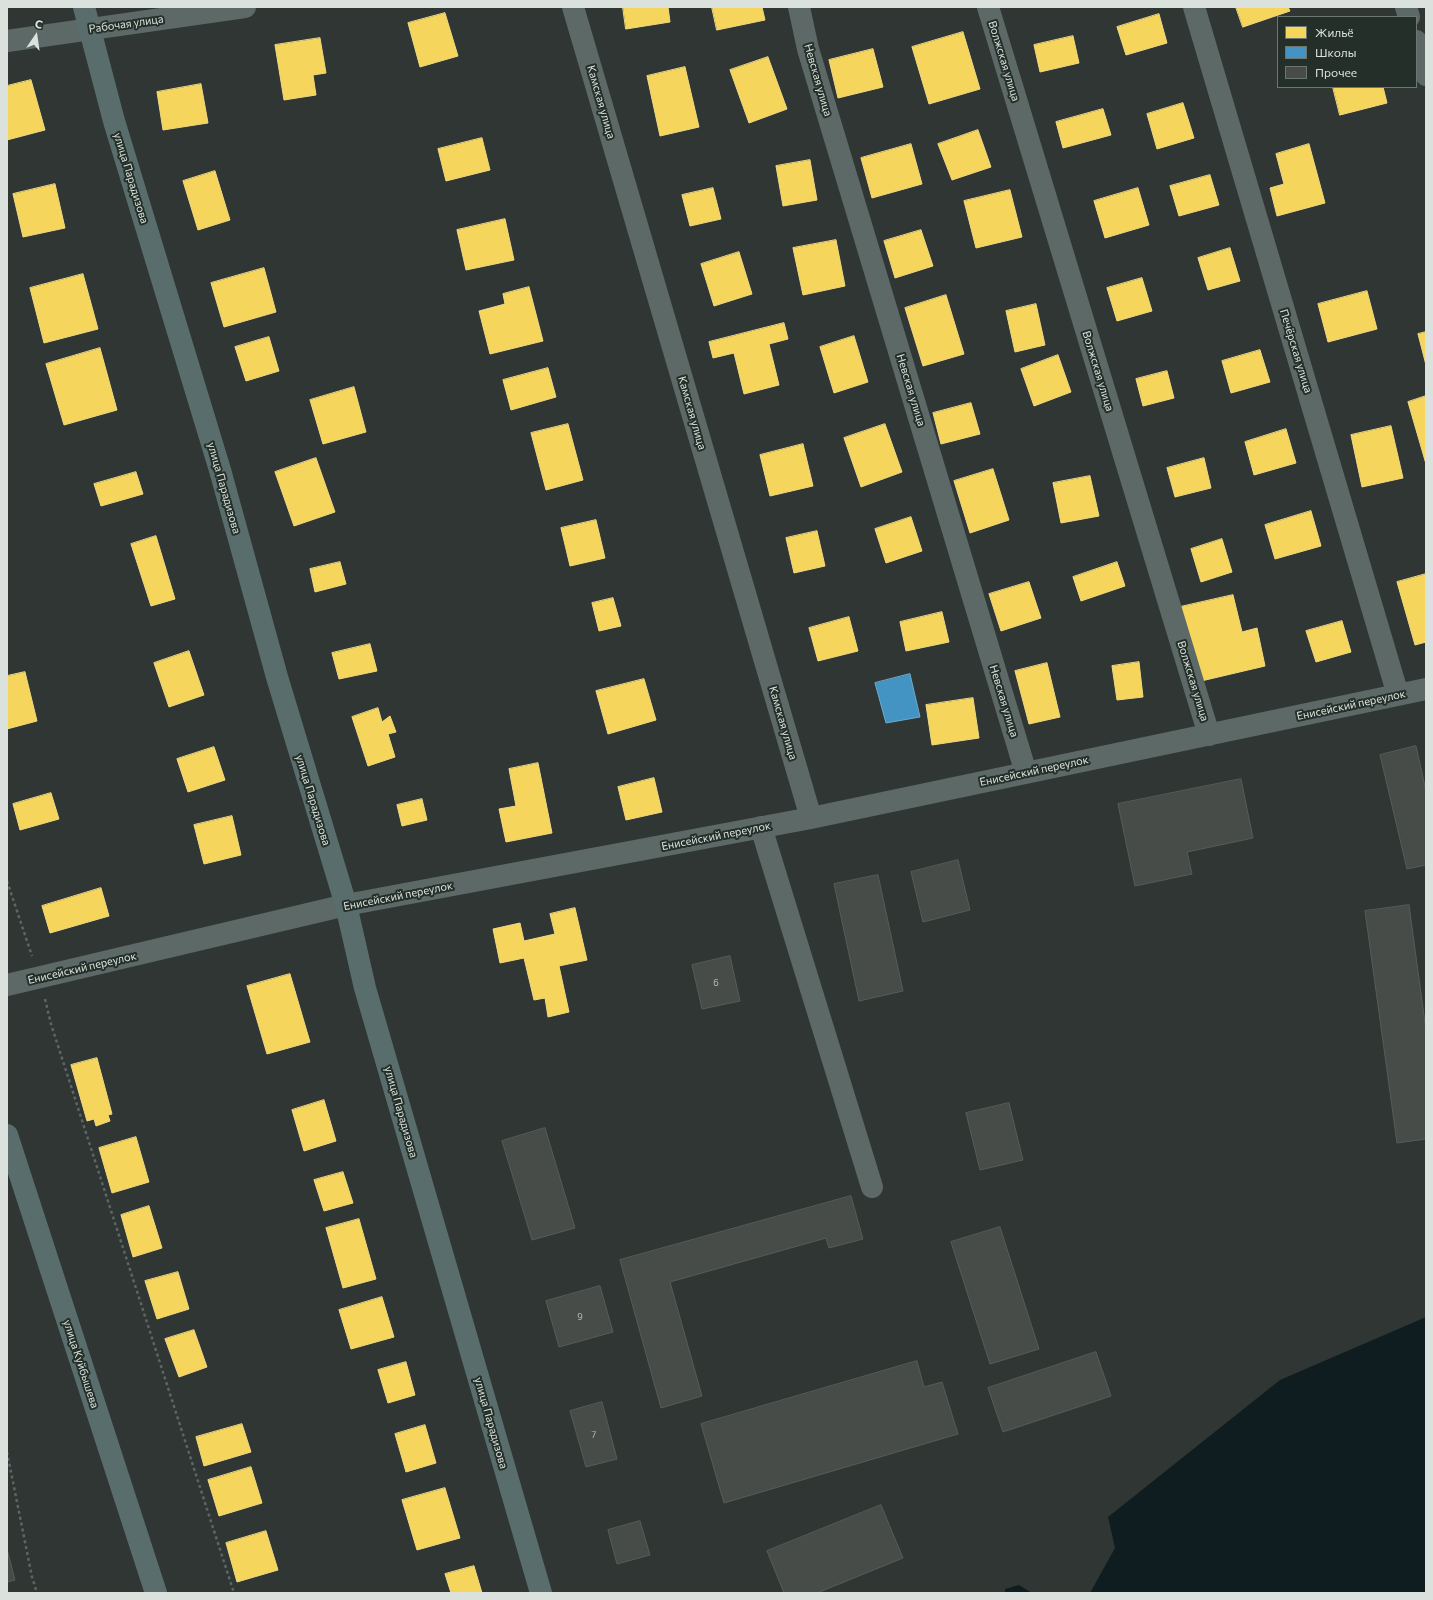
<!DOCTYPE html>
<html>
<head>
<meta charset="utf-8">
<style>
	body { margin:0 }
	#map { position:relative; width:1433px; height:1600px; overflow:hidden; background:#303633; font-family:Commissioner,sans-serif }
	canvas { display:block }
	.frame { position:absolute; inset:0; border:8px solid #dbe2de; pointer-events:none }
	.legend { position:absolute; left:1277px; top:16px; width:140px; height:72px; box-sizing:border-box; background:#232f28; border:1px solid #6d7771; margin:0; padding:5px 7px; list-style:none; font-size:12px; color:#dbe2de }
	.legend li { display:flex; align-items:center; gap:8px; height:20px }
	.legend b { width:20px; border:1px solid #6d7771 }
	.north { position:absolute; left:16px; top:16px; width:40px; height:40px; -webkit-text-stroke:3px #232f28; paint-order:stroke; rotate:13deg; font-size:11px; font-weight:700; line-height:16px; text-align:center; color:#dbe2de }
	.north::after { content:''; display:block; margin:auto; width:14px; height:18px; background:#dbe2de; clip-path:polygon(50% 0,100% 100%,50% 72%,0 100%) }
</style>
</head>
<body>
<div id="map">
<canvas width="1433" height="1600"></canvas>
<div class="frame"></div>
<ul class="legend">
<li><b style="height:11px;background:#f6d55c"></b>Жильё</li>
<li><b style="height:11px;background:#4393c3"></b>Школы</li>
<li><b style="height:11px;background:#484c49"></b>Прочее</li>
</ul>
<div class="north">С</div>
</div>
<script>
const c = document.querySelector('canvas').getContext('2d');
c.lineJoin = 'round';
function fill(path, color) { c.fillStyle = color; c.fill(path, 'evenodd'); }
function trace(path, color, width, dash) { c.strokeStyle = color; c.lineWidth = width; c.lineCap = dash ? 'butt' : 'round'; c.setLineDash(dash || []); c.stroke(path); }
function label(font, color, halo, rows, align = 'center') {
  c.font = font + ' Commissioner,sans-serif'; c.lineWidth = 4; c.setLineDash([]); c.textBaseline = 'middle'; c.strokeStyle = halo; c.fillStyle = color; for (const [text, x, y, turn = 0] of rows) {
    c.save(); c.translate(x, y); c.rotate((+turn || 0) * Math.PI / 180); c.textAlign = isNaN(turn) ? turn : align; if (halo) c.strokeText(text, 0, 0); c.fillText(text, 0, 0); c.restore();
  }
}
fill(new Path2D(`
	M1426 1317V1593H1090L1115 1548 1108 1517 1280 1380Z
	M1019 1585 1032 1593H1005V1589Z`), '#101d20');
const homes = new Path2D(`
	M623 7H668L670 22 626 29Z
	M712 7H762L765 20 717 30Z
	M1236 7H1288L1290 11 1243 27Z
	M445 13 458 56 420 67 408 23Z
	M1159 14 1167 43 1126 55 1117 27Z
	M963 32 980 89 929 104 912 47Z
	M1073 36 1079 63 1040 72 1034 45Z
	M320 38 326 73 313 75 316 95 284 100 275 45Z
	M873 49 883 87 838 98 829 60Z
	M768 57 787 109 749 123 730 70Z
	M685 67 699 127 660 136 647 76Z
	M31 80 45 130 7 140V86Z
	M201 84 208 123 163 130 157 92Z
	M1333 87H1383L1387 103 1340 115Z
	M1183 103 1194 138 1157 149 1147 114Z
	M1103 109 1111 135 1063 148 1056 122Z
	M978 130 991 167 952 180 938 144Z
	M482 138 490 170 446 181 438 149Z
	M911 144 922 184 872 198 861 158Z
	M1309 144 1325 203 1277 216 1270 188 1284 184 1276 154Z
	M810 160 817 200 783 206 776 166Z
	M215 171 230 220 198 230 183 181Z
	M1210 175 1219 205 1179 216 1170 186Z
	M55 184 65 228 23 237 13 194Z
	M713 188 721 219 690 226 682 195Z
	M1138 188 1149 225 1105 238 1094 201Z
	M1010 190 1022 237 976 248 964 201Z
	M505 219 514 260 466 270 457 230Z
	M921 230 933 266 895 278 884 241Z
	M836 240 845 286 803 295 793 248Z
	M1230 248 1240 281 1208 290 1198 258Z
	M739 252 752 294 714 306 701 264Z
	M264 268 276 312 224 327 211 283Z
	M83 274 98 329 44 343 30 288Z
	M1142 278 1152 311 1117 321 1107 288Z
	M529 287 543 341 490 354 479 311 505 304 503 294Z
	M1367 291 1377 329 1328 342 1318 304Z
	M946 295 964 354 923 366 905 308Z
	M1036 304 1045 345 1015 352 1006 311Z
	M784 323 788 339 769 344 779 385 744 394 734 353 713 358 709 342Z
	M1426 332V365L1418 334Z
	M854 336 868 382 834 393 820 347Z
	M269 337 279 371 246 381 235 347Z
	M100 348 117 410 64 425 46 364Z
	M1260 350 1270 382 1231 393 1222 361Z
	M1058 355 1071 392 1034 406 1021 369Z
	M548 368 556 397 511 410 503 380Z
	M1167 371 1174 398 1143 406 1136 379Z
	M354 387 366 432 323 444 310 400Z
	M1426 396V464L1408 402Z
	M971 403 980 434 941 444 933 413Z
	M568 424 583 480 546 490 531 433Z
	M885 424 902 472 861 487 844 438Z
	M1391 426 1403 478 1362 487 1351 435Z
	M1286 429 1296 463 1254 475 1245 442Z
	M803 444 813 486 770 496 760 455Z
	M316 458 335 512 294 526 275 472Z
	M1204 458 1211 488 1175 497 1167 468Z
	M993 469 1009 520 970 533 954 481Z
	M136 472 143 494 101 506 94 484Z
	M1090 476 1099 516 1061 523 1053 483Z
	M1311 511 1321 546 1275 559 1265 525Z
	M911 517 922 551 886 563 875 529Z
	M596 520 605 558 570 566 561 528Z
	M817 531 825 566 794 573 786 538Z
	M156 536 175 599 151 606 131 544Z
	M1222 539 1232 572 1201 582 1191 549Z
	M340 562 346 584 315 592 310 569Z
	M1117 562 1125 586 1081 601 1073 577Z
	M1426 574V642L1415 645 1397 582Z
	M1029 582 1041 618 1001 631 989 594Z
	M1233 595 1242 632 1257 628 1265 666 1197 682 1180 607Z
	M613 598 621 626 599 631 592 603Z
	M942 612 949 642 906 651 900 622Z
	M849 617 858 651 818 661 809 628Z
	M1342 621 1351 652 1316 662 1306 631Z
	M370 644 377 671 339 679 332 653Z
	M189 651 204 695 169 707 154 663Z
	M1139 662 1143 697 1117 700 1112 666Z
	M1047 663 1060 717 1029 724 1015 671Z
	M25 672 37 721 7 729V676Z
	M644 679 656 720 608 734 596 691Z
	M973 698 979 738 932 745 926 705Z
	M378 708 382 722 390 716 396 732 388 734 395 757 368 766 352 717Z
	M214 747 225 780 188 792 177 759Z
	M538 763 552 833 506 842 499 809 516 806 509 769Z
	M654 778 662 812 626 820 618 787Z
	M51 793 59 819 20 830 13 804Z
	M422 799 427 820 402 826 397 805Z
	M232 816 241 855 204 864 194 825Z
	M101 888 109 916 50 933 42 906Z
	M575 908 587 960 559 966 569 1012 548 1017 545 998 534 1000 524 958 500 963 493 929 520 923 524 941 555 934 550 914Z
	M290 974 310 1042 267 1054 247 986Z
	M97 1058 112 1114 108 1115 110 1121 96 1126 94 1119 87 1121 71 1065Z
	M324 1100 336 1141 304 1151 292 1110Z
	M136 1137 149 1182 112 1193 99 1148Z
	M343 1172 353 1203 324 1211 314 1180Z
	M149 1206 162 1248 133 1257 121 1215Z
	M359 1219 376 1279 343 1288 326 1228Z
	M178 1272 189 1309 157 1319 145 1281Z
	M382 1297 394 1337 351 1349 339 1310Z
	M194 1330 207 1367 179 1377 165 1339Z
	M406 1362 415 1395 388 1403 378 1370Z
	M242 1424 251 1452 204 1466 196 1437Z
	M425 1425 436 1463 406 1472 395 1434Z
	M251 1467 262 1503 219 1516 208 1480Z
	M445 1488 460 1538 417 1550 402 1500Z
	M266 1531 278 1570 237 1582 226 1543Z
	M474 1566 482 1593H451L445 1574Z`);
fill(homes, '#f6d55c');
trace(homes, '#eed983', 1);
const schools = new Path2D(`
	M910 674 920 717 886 723 875 683Z`);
fill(schools, '#4393c3');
trace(schools, '#71abcb', 1);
const building = new Path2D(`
	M1416 746 1426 791V865L1407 869 1380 755Z
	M1241 779 1253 838 1187 852 1192 874 1135 886 1118 804Z
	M958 860 970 910 923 922 911 872Z
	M878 875 903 991 859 1001 834 884Z
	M1409 905 1426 1030V1139L1397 1143 1365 911Z
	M730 956 740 1001 702 1009 692 965Z
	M1009 1103 1023 1160 980 1170 966 1113Z
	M545 1128 575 1228 532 1240 502 1141Z
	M851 1196 863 1239 829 1248 826 1238 670 1282 702 1396 661 1408 620 1260Z
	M1000 1227 1039 1349 990 1364 951 1242Z
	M600 1286 613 1332 559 1347 546 1301Z
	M1096 1352 1111 1396 1003 1432 988 1388Z
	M917 1361 924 1387 942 1382 958 1434 724 1503 701 1424Z
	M602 1402 617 1459 586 1467 570 1411Z
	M881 1505 903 1558 817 1593H784L767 1551Z
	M640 1521 650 1555 617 1564 608 1530Z
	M7 1549 15 1580 7 1582Z`);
fill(building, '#484c49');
trace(building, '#585c58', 1);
trace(new Path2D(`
	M7 881 32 956
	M45 999 51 1024 234 1593
	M7 1452 32 1577 37 1593`), '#5c6664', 2.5, [3, 3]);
trace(new Path2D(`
	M573 7 811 818
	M799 7 808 49 1026 773
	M988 7 1209 735
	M1194 7 1398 695
	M1406 7 1409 17
	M7 41 245 7
	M1416 41 1426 75
	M761 827 872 1187
	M7 985 346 905 811 818 1426 689`), '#5d6967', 22);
trace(new Path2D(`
	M84 7 114 121 220 470 277 677 346 905 365 988 541 1593
	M7 1135 156 1593`), '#596e6c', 22);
label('9px', '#b6bcb9', null, [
	["6",716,983],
	["9",580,1317],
	["7",594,1435]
]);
label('11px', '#dbe2de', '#232f28', [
	["Рабочая улица",126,24,-8],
	["Волжская улица",1004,61,73],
	["Невская улица",818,80,74],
	["Камская улица",601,102,74],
	["улица Парадизова",131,178,73],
	["Печёрская улица",1296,351,73],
	["Волжская улица",1098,371,73],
	["Невская улица",911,390,73],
	["Камская улица",692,413,74],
	["улица Парадизова",224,488,74],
	["Волжская улица",1193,681,73],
	["Невская улица",1004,701,73],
	["Енисейский переулок",1351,705,-12],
	["Камская улица",783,723,74],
	["Енисейский переулок",1034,771,-12],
	["улица Парадизова",313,800,73],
	["Енисейский переулок",716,836,-11],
	["Енисейский переулок",398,896,-11],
	["Енисейский переулок",82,968,-13],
	["улица Парадизова",401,1112,74],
	["улица Куйбышева",81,1364,72],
	["улица Парадизова",491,1423,74]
]);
</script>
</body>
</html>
